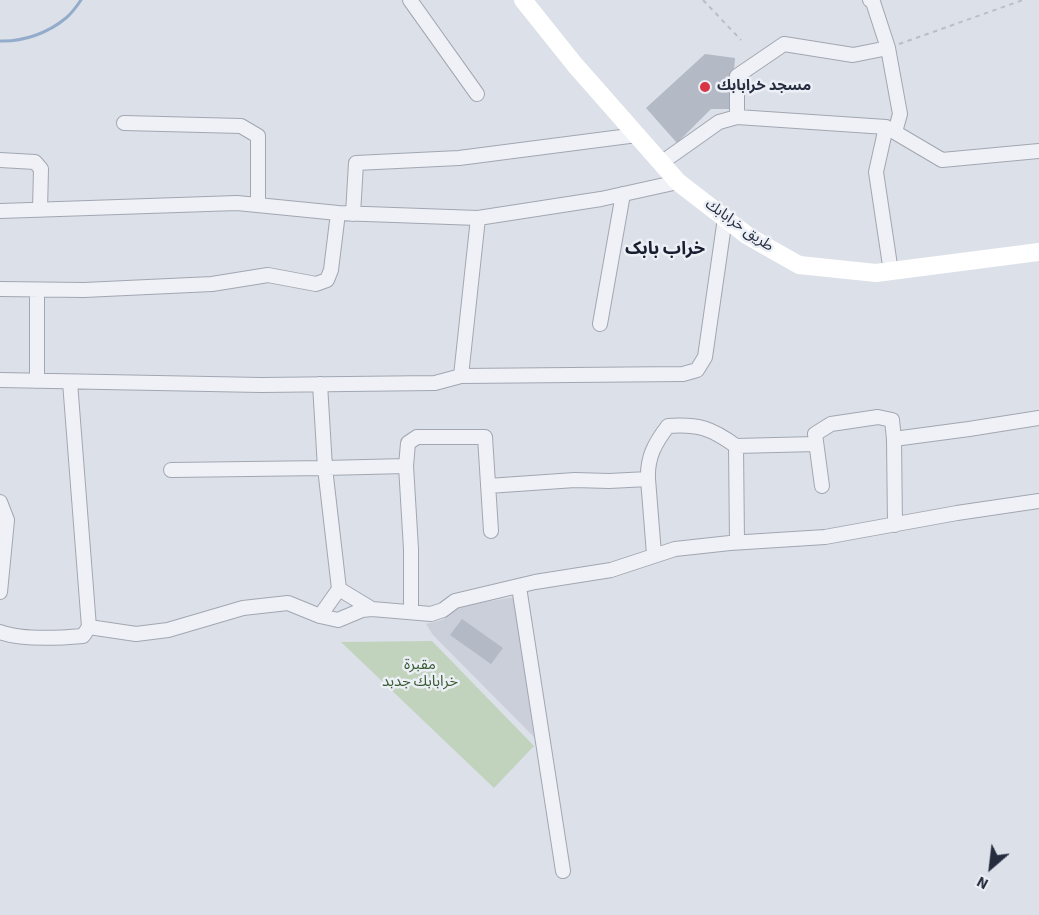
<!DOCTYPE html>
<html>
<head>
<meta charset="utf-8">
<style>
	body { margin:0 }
	#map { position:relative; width:1039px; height:915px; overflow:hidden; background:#dce0e8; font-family:"Source Sans 3",sans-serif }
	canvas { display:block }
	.north { position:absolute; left:961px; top:837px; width:60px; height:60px; -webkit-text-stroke:4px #eceff5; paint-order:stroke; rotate:208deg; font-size:16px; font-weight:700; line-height:24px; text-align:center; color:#252d3f }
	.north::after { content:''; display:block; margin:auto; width:21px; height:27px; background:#252d3f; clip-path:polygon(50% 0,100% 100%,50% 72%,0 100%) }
</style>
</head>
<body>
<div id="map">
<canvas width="1039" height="915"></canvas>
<div class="north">N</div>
</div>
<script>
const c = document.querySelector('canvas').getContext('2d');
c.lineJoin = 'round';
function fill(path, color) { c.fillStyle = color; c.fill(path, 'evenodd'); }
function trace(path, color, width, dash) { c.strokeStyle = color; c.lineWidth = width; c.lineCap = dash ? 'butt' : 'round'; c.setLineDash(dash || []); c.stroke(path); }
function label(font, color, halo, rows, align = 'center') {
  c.font = font + ' "Source Sans 3","Noto Sans Arabic",sans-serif'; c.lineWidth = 5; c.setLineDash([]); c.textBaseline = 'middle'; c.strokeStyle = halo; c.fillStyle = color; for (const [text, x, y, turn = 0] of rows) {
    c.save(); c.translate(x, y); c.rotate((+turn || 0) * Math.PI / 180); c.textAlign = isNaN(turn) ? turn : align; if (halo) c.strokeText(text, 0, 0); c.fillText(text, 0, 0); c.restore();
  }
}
fill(new Path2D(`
	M515 597 534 737 433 635 426 624 442 620 459 606Z`), '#cacfda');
fill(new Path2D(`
	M432 641 534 746 494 788 341 642Z`), '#c1d2bd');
trace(new Path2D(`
	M0 41C23 42 48 33 66 18 72 13 77 6 81 0`), '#94accb', 3);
fill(new Path2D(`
	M705 54 735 58 731 109H711L677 143 646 108Z
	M462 619 503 648 491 664 450 635Z`), '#b3b9c5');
const street = new Path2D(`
	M410 0 477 94
	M870 0 873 2 888 48 900 114 895 132
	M737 117V76L784 44 853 55 888 48
	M124 123 241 126 258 136V205
	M886 127 876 172 891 272
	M0 160 35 162 41 169 40 210
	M661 163 719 122 737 117 886 127 942 160 1039 151
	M0 211 237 203 338 213 478 218 601 199 678 182
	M353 214 356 163 459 158 637 135
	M0 289 84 290 212 284 268 275 316 284 327 280 331 270 338 213
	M37 290V381
	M600 324 623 194
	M461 376 478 218
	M0 380 261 385 435 383 461 376 683 374 697 370 705 357 725 218
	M320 384 325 468 406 466 411 549V612
	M736 446 816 444
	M406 466 408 443 417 437H485L491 531
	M171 470 325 468 339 589 320 616
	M648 479 654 554
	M488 486 575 480 609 481 648 479C647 457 655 443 668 426 699 424 711 428 736 446L737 542
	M822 486 815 434 831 424 878 417 892 420 894 439
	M0 502 7 520 0 592
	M895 525 894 439 969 429 1039 418
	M519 587 563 871
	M339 589 372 609
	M89 627 136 634 168 630 243 608 288 603 320 616 338 620 362 610 372 609 431 614 443 610 455 601 535 582 611 570 675 549 730 543 825 537 957 513 1039 501
	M0 632C21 640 60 638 83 636L89 627 70 382`);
trace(street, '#a1a7b2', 16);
trace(new Path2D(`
	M703 0 741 40
	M899 44 1023 0`), '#babec6', 2, [4.5, 4.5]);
trace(street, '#eff1f6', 14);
trace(new Path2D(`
	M523 0 575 65 678 182 748 236 799 265 876 273 1039 252`), '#fff', 18);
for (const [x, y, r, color] of [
	[705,87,6,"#d83645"]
]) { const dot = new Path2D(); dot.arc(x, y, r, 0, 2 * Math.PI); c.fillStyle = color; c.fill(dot); trace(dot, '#eceff5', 2); }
label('bold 15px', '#252d3f', '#eceff5', [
	["مسجد خرابابك",717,87]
], 'left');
label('15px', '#252d3f', '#eceff5', [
	["طريق خرابابك",739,226,35]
]);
label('15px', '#375c31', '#eceff5', [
	["مقبرة",420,666],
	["خرابابك جدبد",420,683]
]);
label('bold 18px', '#171e30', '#eceff5', [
	["خراب بابک",665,250]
]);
</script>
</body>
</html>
